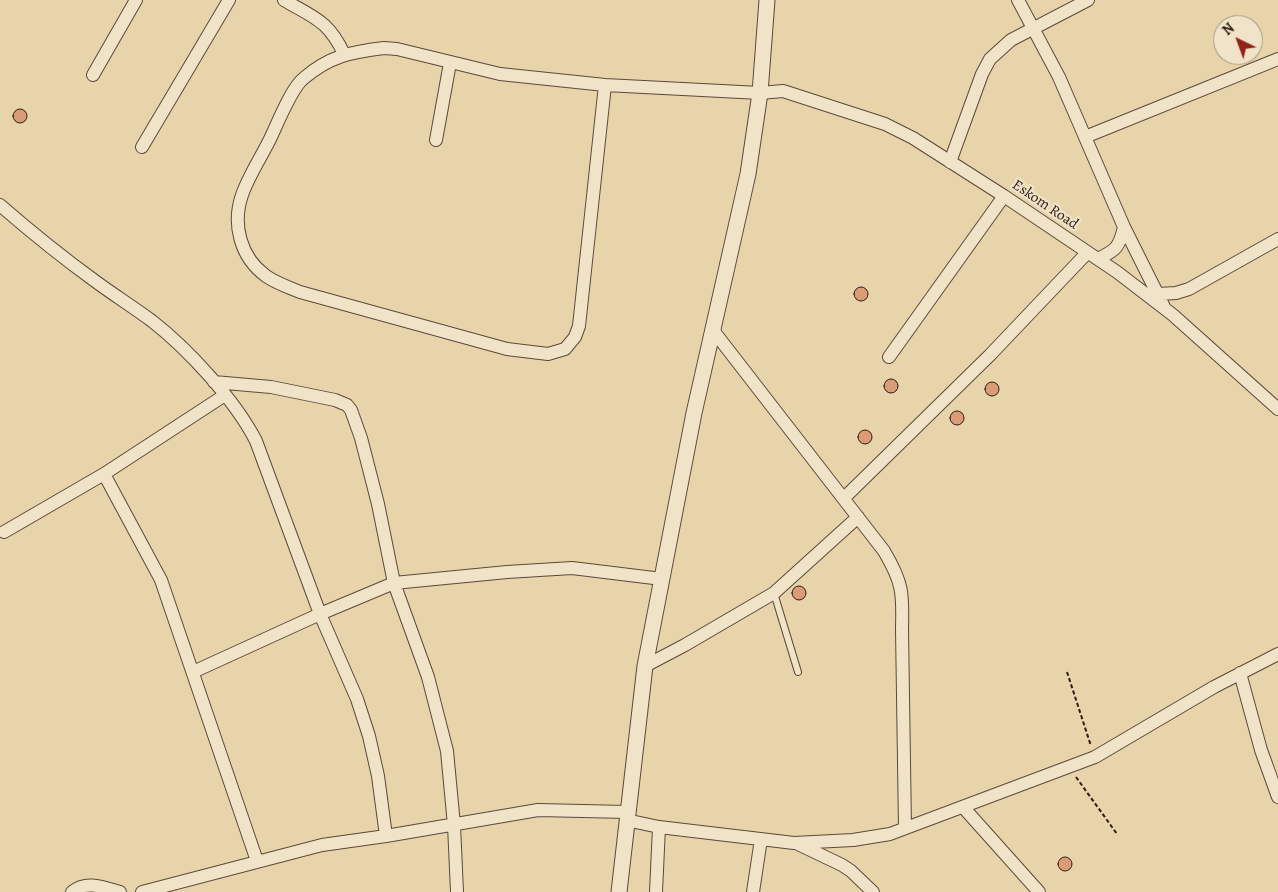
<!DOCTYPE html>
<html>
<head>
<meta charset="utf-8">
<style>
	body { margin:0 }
	#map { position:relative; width:1278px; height:892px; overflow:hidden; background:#e8d4aa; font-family:Alegreya,serif }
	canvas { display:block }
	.north { position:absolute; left:1213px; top:15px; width:50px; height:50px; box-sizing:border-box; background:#f0e3c8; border:1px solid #a29380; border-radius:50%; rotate:318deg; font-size:14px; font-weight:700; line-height:20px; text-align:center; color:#2e1b15 }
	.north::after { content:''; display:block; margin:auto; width:18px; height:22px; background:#8f2418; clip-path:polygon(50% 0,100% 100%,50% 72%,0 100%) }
</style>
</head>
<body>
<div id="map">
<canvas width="1278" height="892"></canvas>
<div class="north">N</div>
</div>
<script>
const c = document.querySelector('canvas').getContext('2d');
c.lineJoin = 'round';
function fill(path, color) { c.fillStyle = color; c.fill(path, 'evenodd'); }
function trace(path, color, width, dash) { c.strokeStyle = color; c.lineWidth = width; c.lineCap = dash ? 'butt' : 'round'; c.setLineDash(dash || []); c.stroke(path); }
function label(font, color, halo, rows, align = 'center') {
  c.font = font + ' Alegreya,serif'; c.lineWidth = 4.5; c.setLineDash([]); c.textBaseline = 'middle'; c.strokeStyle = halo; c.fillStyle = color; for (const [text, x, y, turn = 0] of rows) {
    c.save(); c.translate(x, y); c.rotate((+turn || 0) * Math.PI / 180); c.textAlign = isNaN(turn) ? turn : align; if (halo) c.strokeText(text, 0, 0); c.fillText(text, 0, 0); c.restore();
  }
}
const building = new Path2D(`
	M13 116a7 7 0 1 1 14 0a7 7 0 1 1-14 0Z
	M854 294a7 7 0 1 1 14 0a7 7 0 1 1-14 0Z
	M884 386a7 7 0 1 1 14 0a7 7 0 1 1-14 0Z
	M985 389a7 7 0 1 1 14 0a7 7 0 1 1-14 0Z
	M950 418a7 7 0 1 1 14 0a7 7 0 1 1-14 0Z
	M858 437a7 7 0 1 1 14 0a7 7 0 1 1-14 0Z
	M792 593a7 7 0 1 1 14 0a7 7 0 1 1-14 0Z
	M1058 864a7 7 0 1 1 14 0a7 7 0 1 1-14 0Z`);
fill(building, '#d99c77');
trace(building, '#2e1b15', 1);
const service = new Path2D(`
	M774 593 798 672`);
const minor = new Path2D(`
	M284 0C314 18 328 20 344 54
	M1018 0 1059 77 1124 227 1164 307
	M384 48 397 49 500 74 605 85 579 326 575 337 565 349 548 354 507 349 300 292C288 287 276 283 266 276 240 257 232 224 242 195 249 175 262 156 271 137 278 122 292 87 304 78 330 56 351 52 384 48Z
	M93 75 136 0
	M605 85 760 93 783 91 885 124 913 138 1004 196 1117 272 1173 315 1278 409
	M1085 137 1278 59
	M436 140 450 63
	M142 147 229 0
	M950 162 982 74 990 59 1011 40 1088 0
	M0 205C31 232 62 257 95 281 114 295 133 307 152 321 188 349 235 400 256 441L320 614 357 699 369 736 378 776 386 836
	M1098 259C1116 250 1119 248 1124 227
	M1158 294 1176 293 1189 289 1278 239
	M712 329 884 551C903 583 903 593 902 629L905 828
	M889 357 1004 196
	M214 382 271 387 335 400 347 405 351 410 361 438 378 504 394 583 428 677 447 751 454 825 457 892
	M104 474 161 580 257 861
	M844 498 990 355 1087 253
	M4 532 104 474 225 395
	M645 666 685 645 774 593 858 517
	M193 672 320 614 394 583 507 572 572 568 662 579
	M1240 673 1261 750 1278 797
	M963 807 1039 892
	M626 820 659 827 794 843 853 840 890 834 1095 757 1214 687 1278 654
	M798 844 842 865 851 871 873 892
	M72 892C86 880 103 887 120 892
	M142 892 322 845 386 836 538 810 627 812
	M656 892 659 827
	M753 892 761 839`);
const tertiary = new Path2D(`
	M619 892 645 666 694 413 748 174 760 93 767 0`);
trace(service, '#5c493a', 8);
trace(minor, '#5c493a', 14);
trace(tertiary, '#5c493a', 17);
trace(new Path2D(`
	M1067 672 1091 746
	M1076 777 1117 834`), '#2e1b15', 2, [4, 2.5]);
trace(service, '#f0e3c8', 6);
trace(minor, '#f0e3c8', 12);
trace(tertiary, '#f0e3c8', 15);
label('15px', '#2e1b15', '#f0e3c8', [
	["Eskom Road",1045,205,34]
]);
</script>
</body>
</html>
